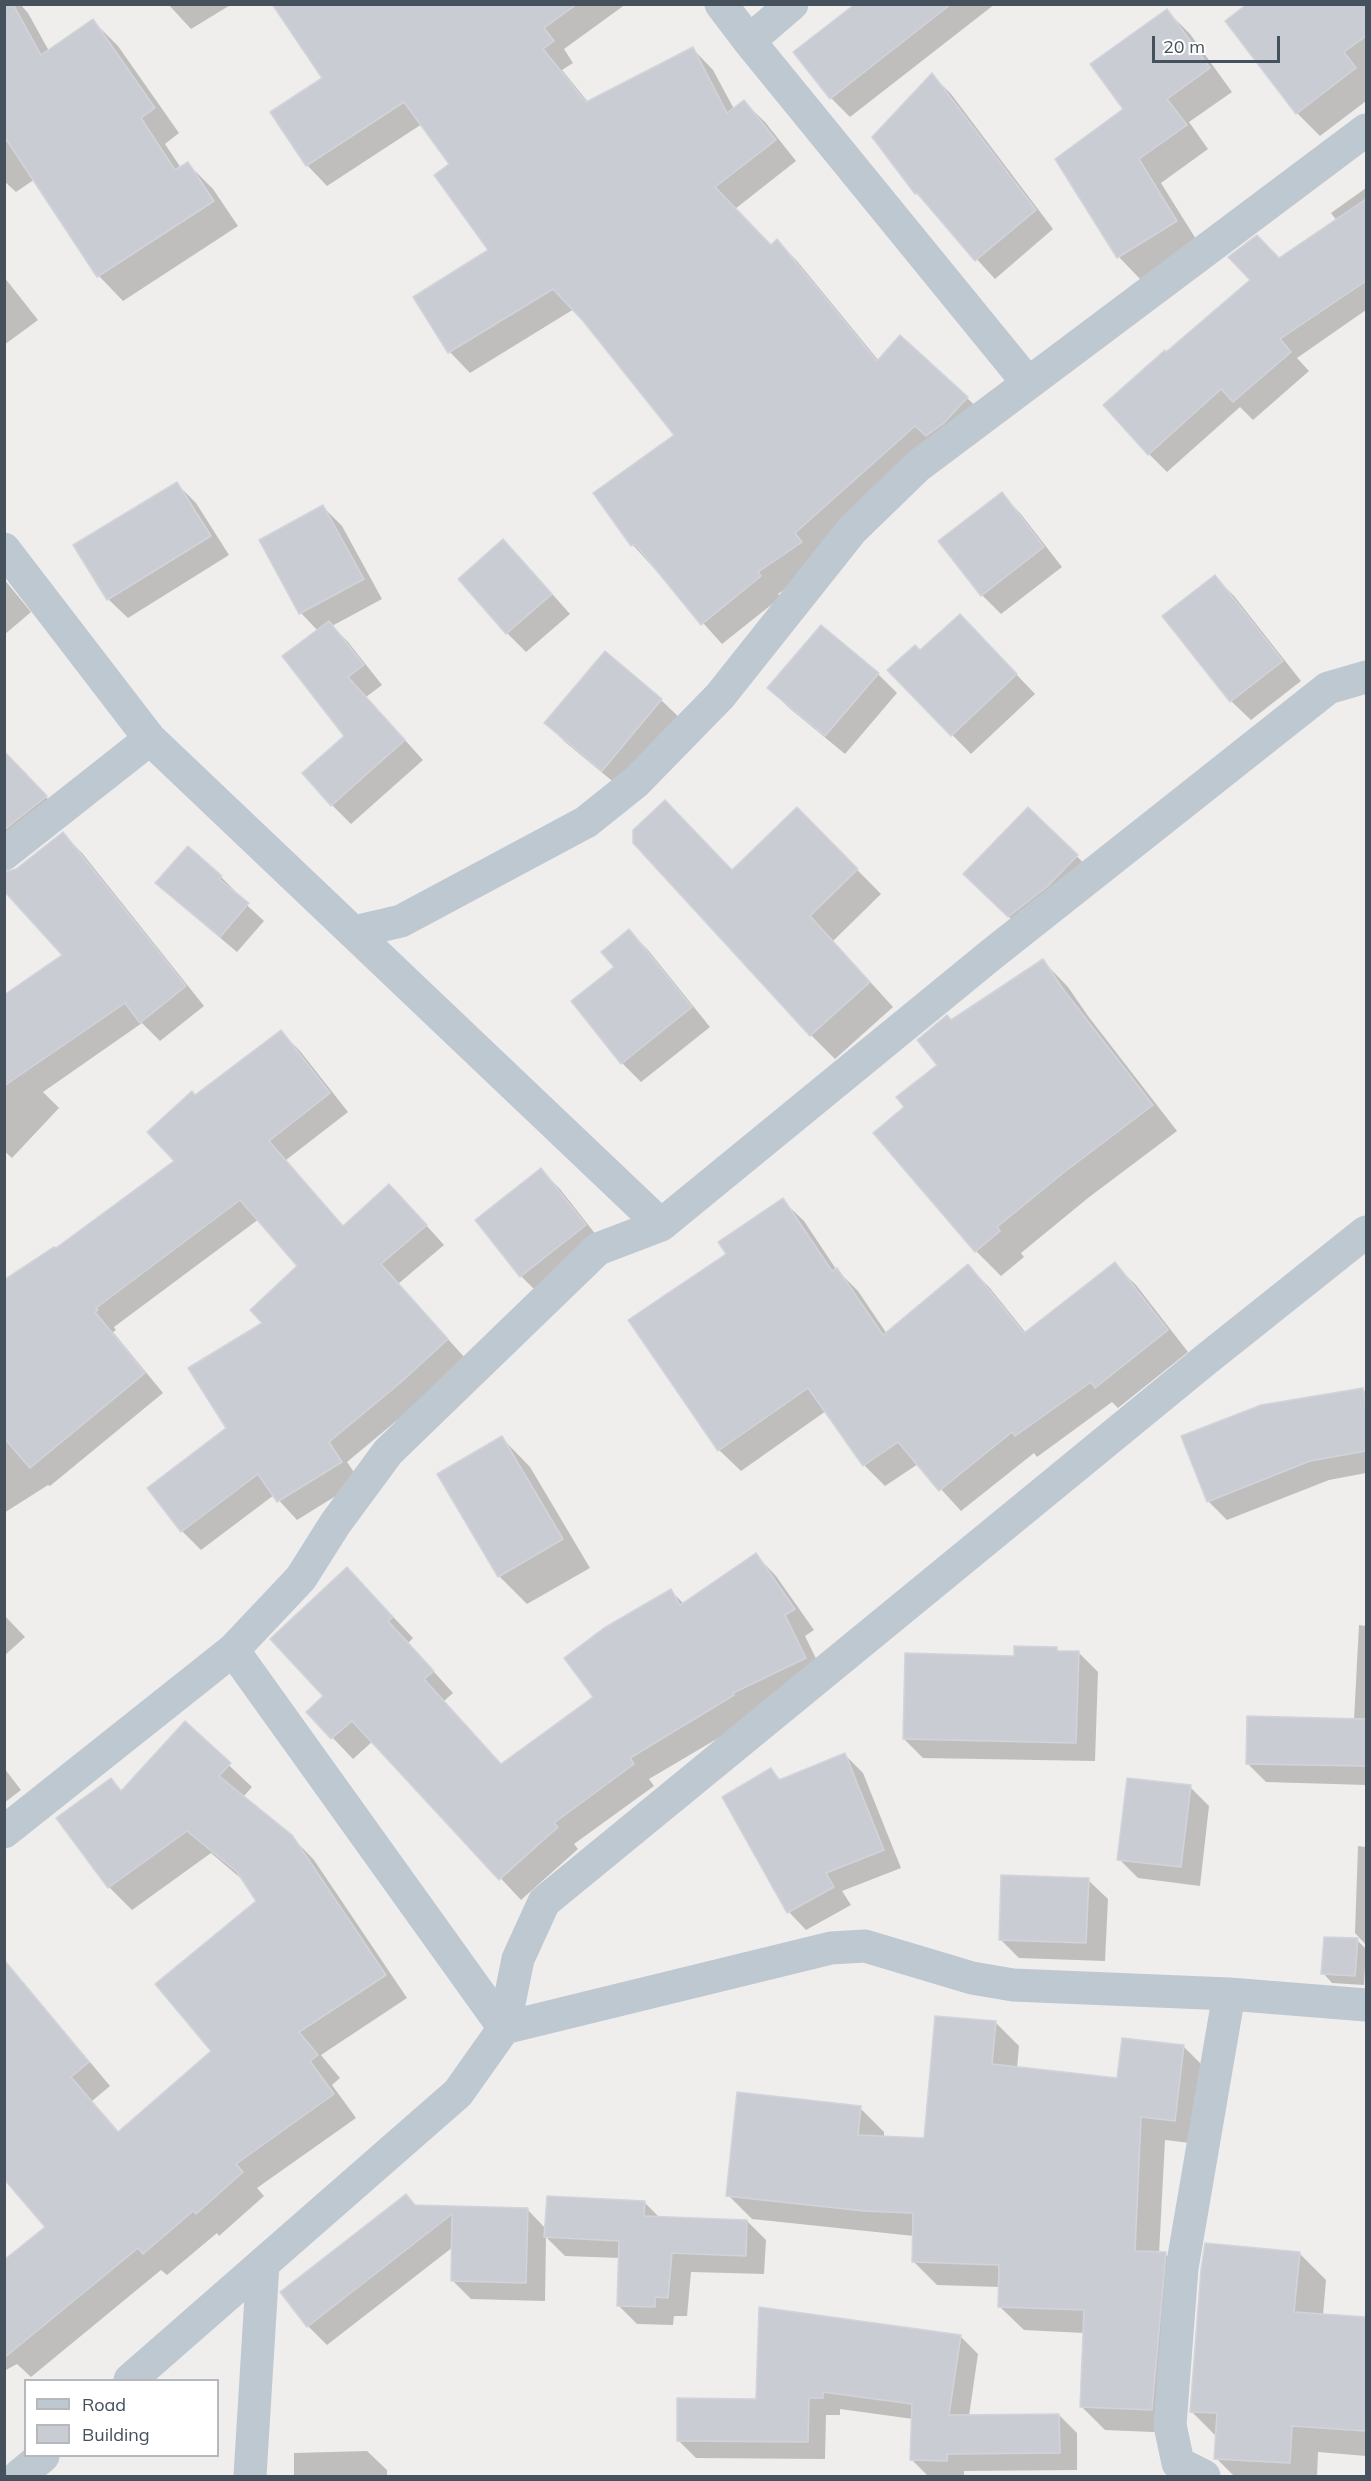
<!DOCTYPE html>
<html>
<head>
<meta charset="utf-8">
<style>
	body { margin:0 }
	#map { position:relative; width:1371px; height:2481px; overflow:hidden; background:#f0eded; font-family:Mulish,sans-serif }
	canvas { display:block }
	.frame { position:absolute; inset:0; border:6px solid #45515c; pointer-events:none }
	.legend { position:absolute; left:24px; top:2379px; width:195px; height:78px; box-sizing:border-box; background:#fff; border:2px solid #b5b9be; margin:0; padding:8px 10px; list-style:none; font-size:18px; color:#45515c }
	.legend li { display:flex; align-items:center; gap:12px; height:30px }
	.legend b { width:30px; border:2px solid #b5b9be }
	.scale { position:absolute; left:1152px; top:36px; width:128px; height:27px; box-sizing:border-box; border:3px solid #45515c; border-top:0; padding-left:8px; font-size:18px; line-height:21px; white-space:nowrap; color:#45515c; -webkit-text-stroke:4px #fff; paint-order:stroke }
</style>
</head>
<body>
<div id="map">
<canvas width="1371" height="2481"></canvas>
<div class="frame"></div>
<ul class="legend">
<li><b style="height:8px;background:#bdc8d1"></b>Road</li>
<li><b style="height:16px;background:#caccd3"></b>Building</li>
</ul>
<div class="scale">20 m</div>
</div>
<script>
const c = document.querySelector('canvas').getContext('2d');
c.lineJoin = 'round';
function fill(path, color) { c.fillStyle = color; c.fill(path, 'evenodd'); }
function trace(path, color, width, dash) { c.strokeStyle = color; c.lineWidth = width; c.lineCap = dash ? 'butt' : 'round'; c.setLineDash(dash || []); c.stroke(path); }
fill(new Path2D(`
	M4 4H20L28 13 49 51 93 21 118 46 179 133 165 144 181 168 188 164 213 189 238 226 123 301 99 276 35 179 16 192 4 181Z
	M168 4H232L191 29Z
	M274 4H626L564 49 573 63 562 70 588 102 693 49 713 70 734 109 744 102 765 122 796 161 735 209 771 247 777 241 797 261 879 361 967 398 988 418 821 563 778 594 781 597 722 644 633 545 676 435 574 309 470 373 450 352 415 297 490 251 452 164 422 124 327 186 307 165 324 79Z
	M861 4H995L850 117 831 98Z
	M1250 4H1366V101L1320 136 1297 113Z
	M1167 11 1190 34 1232 92 1189 122 1208 149 1161 183 1199 244 1141 280 1119 257 1125 109Z
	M932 75 951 94 1053 229 995 279 916 193Z
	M1366 188V310L1297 358 1309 371 1253 420 1240 407 1167 472 1149 454 1167 354 1337 221 1331 213Z
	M4 277 38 320 4 345Z
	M177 484 196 503 229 555 128 618 108 599Z
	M1001 494 1020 513 1062 567 1001 614 982 595Z
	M323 507 342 526 382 599 332 626 348 642 382 685 366 697 423 760 351 824 332 805 346 737 318 631 301 613 261 540Z
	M522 560 570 614 526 652 507 633Z
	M1215 577 1234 596 1301 681 1251 720 1231 701 1164 616Z
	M4 579 31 612 4 635Z
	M979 635 1035 694 971 754 889 670 920 652Z
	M605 653 661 700 681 719 622 789 565 742 546 723Z
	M878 674 897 693 845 754 788 707 769 688Z
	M4 752 64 816 4 858Z
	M797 809 881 894 833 941 893 1007 835 1059 811 1035 732 871Z
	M1028 809 1096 875 1028 935 984 893Z
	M63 834 82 853 204 1006 160 1041 142 1023 43 1092 59 1108 12 1158 4 1151V997L64 955Z
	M221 877 237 893 236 895 264 921 237 952 174 899 157 883Z
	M629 931 648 950 710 1027 641 1082 622 1063Z
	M1043 961 1068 987 1088 1016 1177 1131 1088 1198 1021 1253 1024 1257 1001 1276 976 1251 906 1107 939 1065 951 1022Z
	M281 1032 300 1051 348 1112 286 1160 344 1227 408 1205 444 1245 398 1284 466 1359 419 1402 347 1462 360 1481 297 1520 274 1495 201 1550 182 1531 228 1429 264 1323 299 1266 259 1219 114 1327 116 1330 113 1332 163 1393 50 1486 48 1485 4 1513V1314L56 1250 176 1161 195 1097Z
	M541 1170 560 1189 604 1245 540 1295 521 1276Z
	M782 1200 804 1221 836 1269 858 1291 887 1334 968 1266 989 1287 1026 1333 1114 1264 1136 1285 1188 1352 1118 1408 1112 1402 1037 1457 1034 1453 961 1511 918 1464 885 1486 864 1465 826 1411 741 1471 719 1450 728 1254Z
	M1363 1389 1366 1393V1473L1329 1480 1227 1520 1208 1501Z
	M502 1438 530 1467 590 1568 527 1604 499 1576Z
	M756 1555 776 1576 814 1630 805 1636 826 1679 754 1717 649 1779 654 1786 574 1844 578 1849 521 1900 373 1741 353 1759 308 1712 326 1696 368 1590 413 1638 408 1643 453 1693 444 1701 502 1765 595 1698 671 1591 684 1604Z
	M4 1615 25 1637 4 1656Z
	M1359 1625 1366 1626V1785L1266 1782 1247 1763 1354 1720Z
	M1056 1649 1060 1652 1079 1653 1098 1672 1095 1761 923 1758 904 1739 1015 1658Z
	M185 1724 252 1787 243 1797 291 1836 314 1860 407 1998 321 2055 340 2078 332 2085 356 2118 257 2188 264 2196 219 2236 217 2233 167 2275 161 2270 31 2377 17 2364 4 2371V2262L47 2228 4 2177V1959L110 2086 92 2101 119 2132 213 2051 258 1901 244 1881 211 1853 132 1910 109 1887 111 1780 123 1792Z
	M845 1755 863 1773 901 1868 842 1891 851 1905 806 1930 789 1912 771 1770 782 1781Z
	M4 1768 21 1790 4 1803Z
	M1190 1787 1209 1806 1200 1886 1138 1878 1119 1859Z
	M1358 1846 1366 1847V1945L1355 1933Z
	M1088 1880 1108 1899 1105 1961 1019 1958 1000 1939Z
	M1357 1940 1366 1949 1364 1985 1332 1983 1323 1973Z
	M995 2022 1019 2046 1017 2069 1118 2080 1183 2046 1207 2070 1199 2144 1165 2140 1159 2254H1165L1189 2278 1176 2433 1105 2430 1081 2406 1084 2333 1024 2330 999 2306 1000 2287 937 2285 913 2261 914 2236 752 2219 728 2195 860 2108 884 2132V2138L926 2139Z
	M406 2196 416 2206 527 2209 546 2229 644 2202 660 2218 747 2221 766 2240 764 2274 691 2272 687 2316H674L673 2325 637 2324 618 2305 620 2258 565 2256 546 2237 545 2301 471 2299 452 2280 453 2247 327 2345 308 2326Z
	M1299 2253 1326 2280 1323 2315 1366 2318V2456L1318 2452 1317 2476H1234L1216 2458 1217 2437 1191 2411Z
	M960 2336 978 2354 969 2416 1059 2415 1077 2433V2470L964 2471V2476H928L911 2459 913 2419 840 2409V2415H826L825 2459 696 2458 678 2440 758 2401Z
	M367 2451 387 2470V2476H294V2453Z`), '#0003');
const building = new Path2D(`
	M4 4H13L41 55 93 19 155 108 141 118 175 170 188 162 214 201 97 277 4 136Z
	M272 4H577L544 28 554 41 543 49 586 102 693 47 727 113 744 100 776 140 715 187 771 245 777 239 877 361 900 335 968 397 944 423 926 436 915 426 795 533 802 542 758 572 761 576 701 625 635 544 631 546 593 493 674 435 583 321 553 289 448 353 413 297 488 250 434 175 449 164 404 102 306 166 270 112 322 78Z
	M855 4H951L830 99 793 52Z
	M1247 4H1366V36L1344 52 1356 68 1296 114 1225 21Z
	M1167 9 1210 68 1167 99 1187 125 1139 159 1177 221 1117 258 1055 159 1123 109 1090 64Z
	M932 73 1036 210 975 261 917 193 915 194 872 137Z
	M1366 199V281L1280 339 1291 352 1233 402 1221 389 1148 455 1103 405 1165 350 1166 352 1250 280 1228 257 1257 235 1279 258Z
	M177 482 211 536 107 600 73 545Z
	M1002 492 1044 547 981 596 938 541Z
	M323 505 364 579 299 614 259 540Z
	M503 539 552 594 506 634 458 579Z
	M1215 575 1283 661 1230 702 1162 616Z
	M960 614 1017 674 951 736 887 670 915 645 920 650Z
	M329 621 364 665 348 677 405 740 331 806 302 773 344 736 282 656Z
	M821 625 879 673 825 736 767 688Z
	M605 651 662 699 602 771 544 723Z
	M4 751 47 796 4 830Z
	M665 800 732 870 797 807 858 869 810 916 870 982 810 1036 633 843V830Z
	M1028 807 1078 855 1048 886 1008 917 963 874Z
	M63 832 186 986 140 1023 125 1003 4 1086V995L62 955 4 891V872L16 869Z
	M188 846 222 876 219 879 249 903 220 937 155 883Z
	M629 929 692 1007 621 1064 571 1001 614 967 601 952Z
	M1043 959 1063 989 1153 1105 1063 1173 997 1227 1000 1231 975 1252 873 1133 904 1107 896 1097 937 1065 917 1040 947 1015 951 1020Z
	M281 1030 330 1093 269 1141 343 1226 389 1184 427 1225 381 1264 448 1339 400 1383 329 1442 342 1462 277 1502 258 1474 181 1532 147 1488 226 1428 188 1368 262 1323 250 1310 297 1266 240 1200 96 1308 98 1310 95 1312 145 1373 30 1468 4 1438V1280L54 1247 56 1248 174 1161 147 1132 192 1091 195 1095Z
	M541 1168 586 1225 520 1277 475 1220Z
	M783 1198 832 1271 837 1268 883 1335 968 1264 1024 1333 1115 1262 1168 1330 1095 1388 1091 1382 1015 1436 1012 1432 939 1491 898 1442 863 1466 808 1388 718 1451 628 1320 726 1254 718 1242Z
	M1363 1388 1366 1407V1451L1310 1461 1207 1502 1181 1436 1261 1405Z
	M502 1436 563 1539 498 1577 437 1474Z
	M756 1553 795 1609 785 1615 806 1658 733 1693 734 1695 630 1758 634 1764 554 1823 558 1827 499 1880 352 1721 331 1739 306 1712 323 1696 270 1639 347 1567 393 1617 388 1621 434 1671 424 1679 501 1764 593 1697 564 1658 604 1628 671 1589 680 1605Z
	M1014 1646 1057 1647V1651H1079L1076 1743 903 1739 905 1653 1014 1656Z
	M1247 1716 1366 1719V1766L1246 1764Z
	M185 1721 231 1763 219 1776 292 1835 386 1975 299 2032 318 2055 310 2061 334 2094 236 2164 243 2172 196 2214 193 2211 143 2254 138 2248 4 2358V2260L45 2227 4 2179V1960L89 2062 71 2077 118 2132 211 2051 155 1984 256 1901 237 1872 187 1831 108 1888 56 1818 111 1778 121 1791Z
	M845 1753 884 1850 826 1873 834 1887 787 1913 722 1797 771 1768 779 1780Z
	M1127 1778 1191 1785 1181 1867 1117 1860Z
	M1001 1875 1089 1878 1086 1943 999 1940Z
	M1324 1937 1358 1938 1355 1976 1321 1974Z
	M935 2016 996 2021 992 2064 1117 2078 1122 2038 1184 2045 1175 2121 1141 2117 1135 2251 1166 2252 1152 2410 1080 2407 1084 2310 998 2307 999 2265 912 2262 913 2213 864 2211 726 2196 737 2092 861 2106 858 2135 924 2138Z
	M406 2194 415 2205 528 2208 526 2283 451 2281 452 2214 307 2327 280 2292Z
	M547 2196 645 2201 644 2216 747 2220 746 2256 672 2253 668 2298 655 2297V2307L617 2306 619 2241 544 2237Z
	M1205 2243 1300 2252 1294 2312 1366 2317V2431L1292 2426 1290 2463 1214 2459 1217 2413 1190 2412 1201 2270Z
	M759 2307 961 2335 949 2415 1059 2414 1060 2453 947 2454V2461L910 2460 912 2404 823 2392V2398H809L808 2442 677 2441V2398L756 2399Z`);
fill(building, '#caccd3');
trace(building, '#d1d4da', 1.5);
trace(new Path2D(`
	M721 4 749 41 1028 383
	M749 41 792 4
	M4 549 150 739 661 1225
	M4 854 150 739
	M354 932 401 921 586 822 636 782 720 696 852 530 918 466 1366 130
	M233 1650 504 2028 831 1948 865 1946 972 1978 1013 1985 1229 1994 1366 2005
	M4 1832 233 1650 301 1578 335 1524 388 1452 598 1249 661 1225 992 954 1328 688 1366 677
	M130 2380 458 2093 504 2028 518 1959 544 1902 1204 1361 1366 1232
	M19 2476 43 2456
	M250 2476 263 2264
	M1204 2476 1178 2463 1170 2425 1182 2268 1229 1994`), '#bdc8d1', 33);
</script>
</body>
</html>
